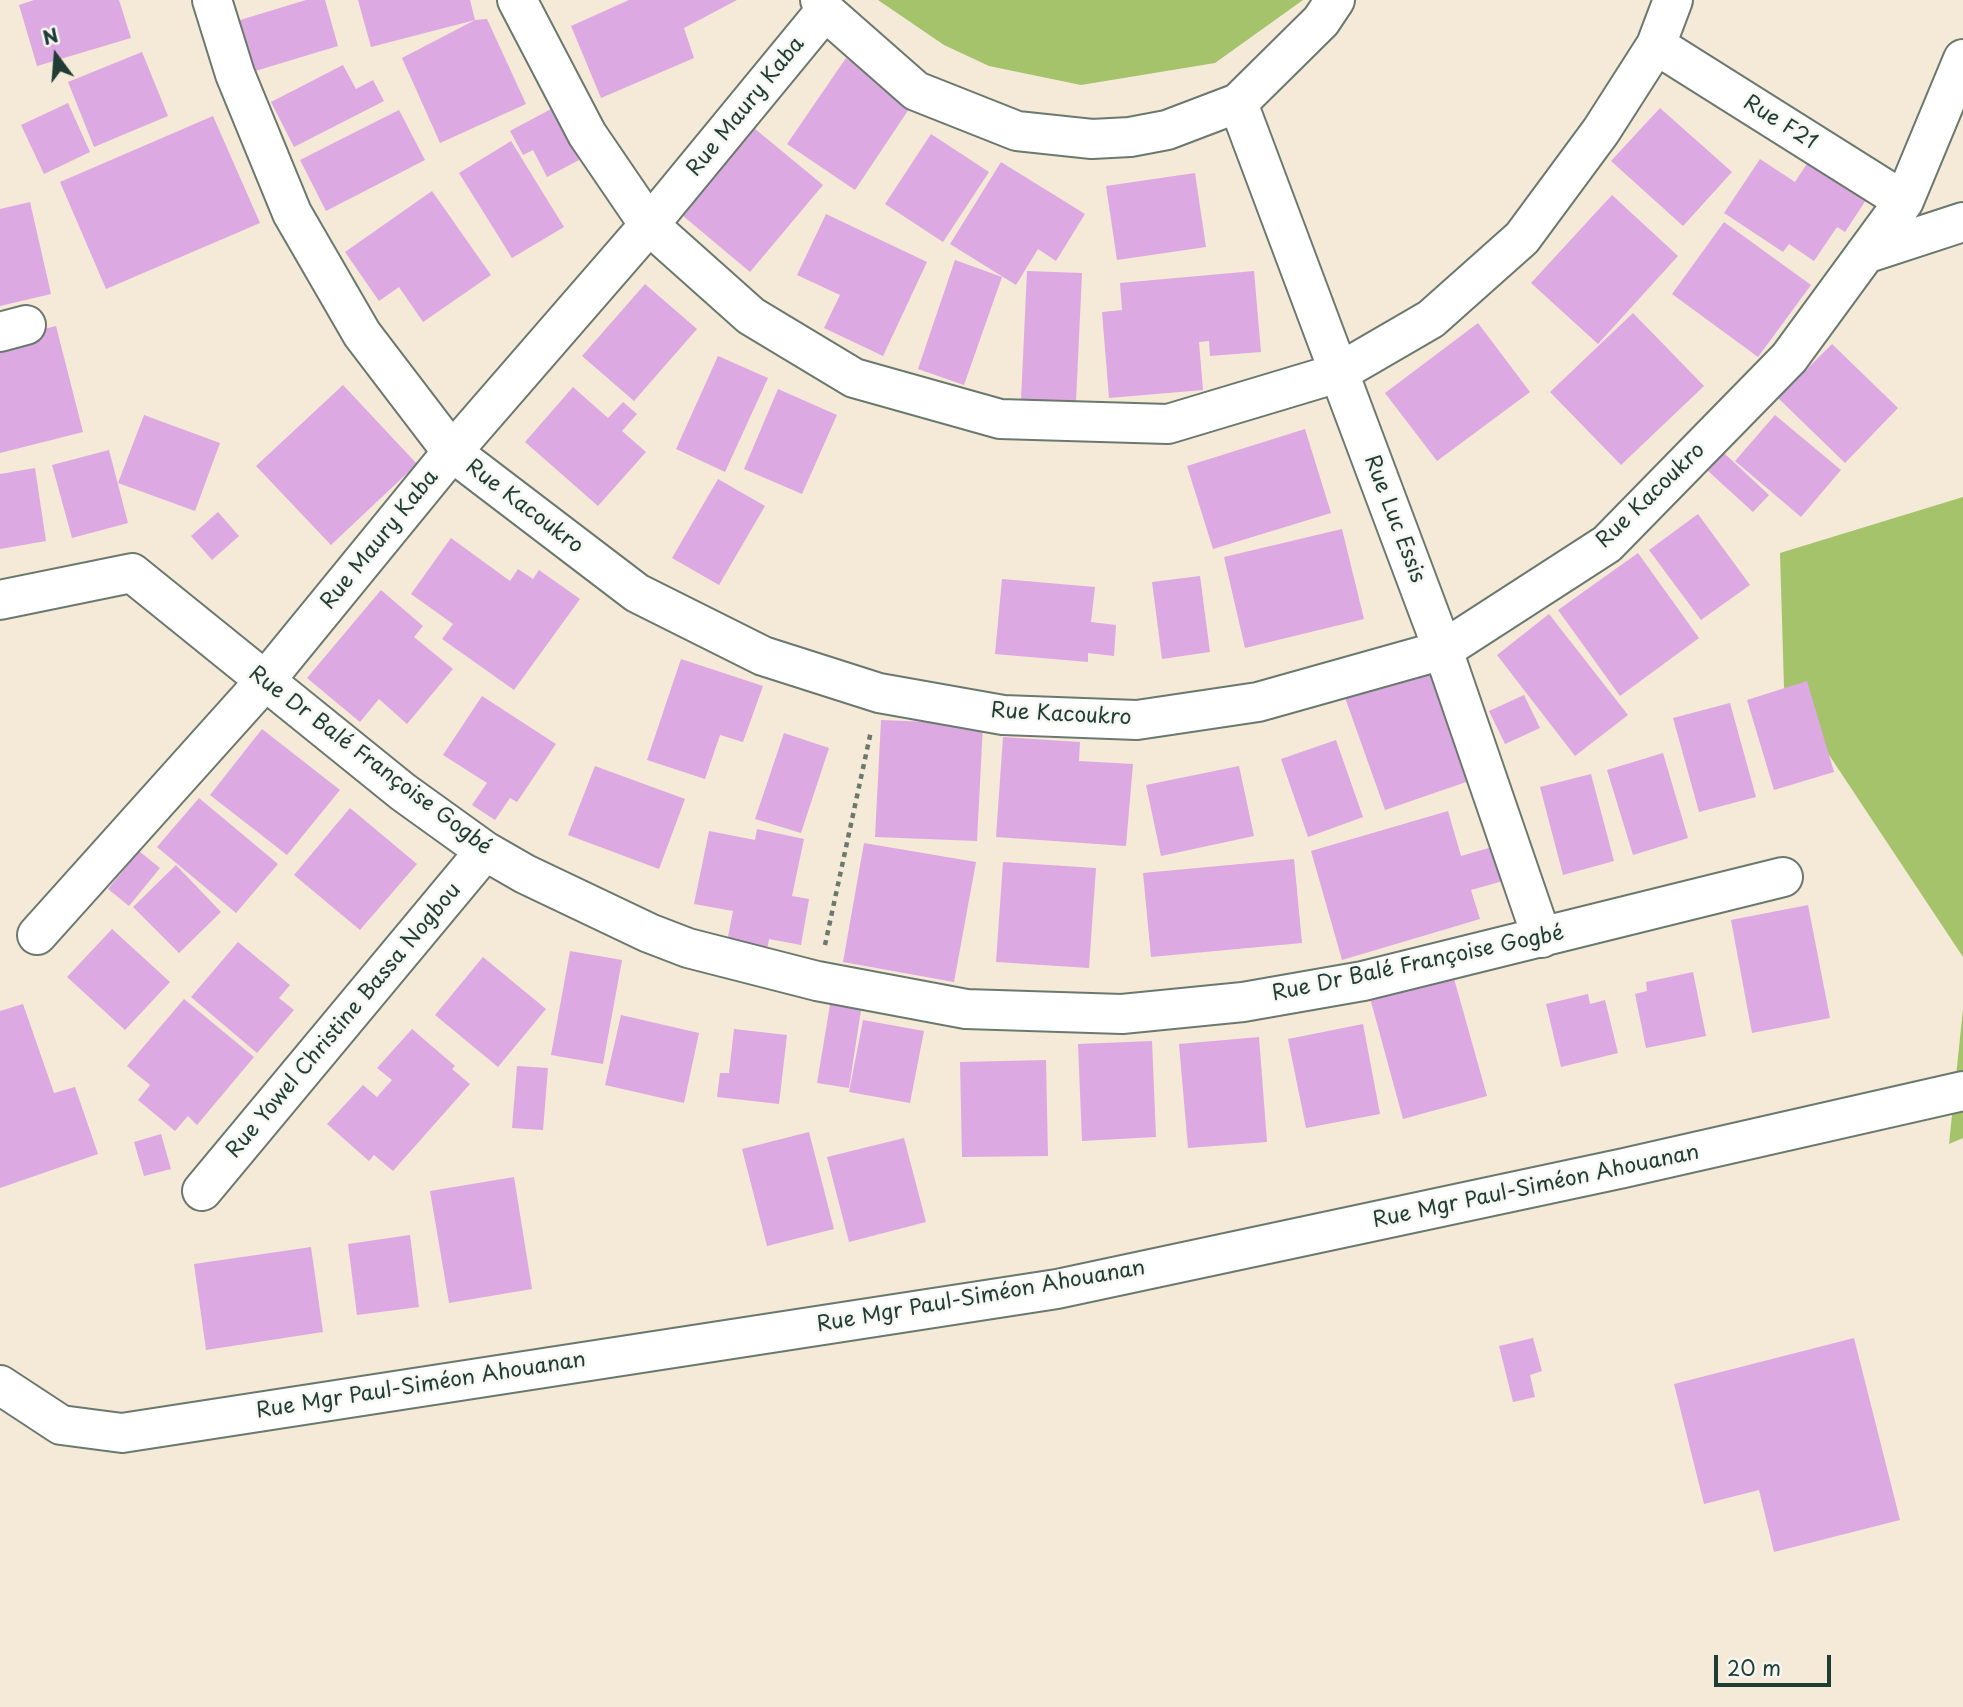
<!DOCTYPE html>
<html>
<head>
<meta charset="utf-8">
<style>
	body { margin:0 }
	#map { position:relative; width:1963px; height:1707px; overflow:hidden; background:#f5e9d8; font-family:"Playpen Sans",sans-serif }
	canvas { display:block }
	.north { position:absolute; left:21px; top:21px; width:70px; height:70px; -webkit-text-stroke:5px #f6f6f2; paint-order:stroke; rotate:344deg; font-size:19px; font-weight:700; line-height:28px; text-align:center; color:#1f3d34 }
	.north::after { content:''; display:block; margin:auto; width:24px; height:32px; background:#1f3d34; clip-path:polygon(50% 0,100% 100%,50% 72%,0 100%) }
	.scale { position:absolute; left:1714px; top:1655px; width:117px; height:32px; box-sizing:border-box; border:4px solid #1f3d34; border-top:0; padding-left:9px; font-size:21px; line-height:24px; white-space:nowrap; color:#1f3d34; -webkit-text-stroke:5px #f6f6f2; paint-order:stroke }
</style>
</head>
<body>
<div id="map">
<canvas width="1963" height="1707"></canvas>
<div class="north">N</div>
<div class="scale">20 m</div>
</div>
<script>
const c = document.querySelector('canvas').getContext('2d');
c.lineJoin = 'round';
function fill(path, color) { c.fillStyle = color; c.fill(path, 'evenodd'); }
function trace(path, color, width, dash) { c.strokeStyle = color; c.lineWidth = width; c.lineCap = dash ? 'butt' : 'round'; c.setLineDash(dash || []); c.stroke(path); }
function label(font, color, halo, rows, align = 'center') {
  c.font = font + ' "Playpen Sans",sans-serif'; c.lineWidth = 5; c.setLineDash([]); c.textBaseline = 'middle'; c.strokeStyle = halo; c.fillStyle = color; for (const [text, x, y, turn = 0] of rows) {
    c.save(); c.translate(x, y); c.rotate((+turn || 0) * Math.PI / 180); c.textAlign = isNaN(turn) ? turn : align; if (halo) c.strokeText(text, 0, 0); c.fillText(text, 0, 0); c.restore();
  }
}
fill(new Path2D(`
	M878 0H1303L1215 63 1081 85 989 66 944 45Z
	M1963 497V957L1784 687 1780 553Z
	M1963 1009V1138L1949 1144Z`), '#a4c36b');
fill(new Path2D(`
	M34 0H119L131 38 37 66 19 5Z
	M306 0H325L338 46 252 72 237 21Z
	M358 0H470L475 20 487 19 526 104 440 143 402 58 475 20 371 47Z
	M629 0H737L684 28 694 58 601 98 571 26Z
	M142 52 168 116 94 147 68 82Z
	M846 58 913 103 855 190 787 144Z
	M343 65 356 89 373 80 384 101 294 147 271 102Z
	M68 103 90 152 44 174 21 125Z
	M1660 108 1732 172 1683 226 1611 161Z
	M551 109 579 160 547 177 533 150 523 155 510 131Z
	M399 110 425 160 326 211 300 160Z
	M213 116 260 223 106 289 60 182Z
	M754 128 823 185 750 272 682 215Z
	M931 134 989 172 943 242 885 204Z
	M511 141 564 227 512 258 459 173Z
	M1760 159 1795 182 1808 162 1866 200 1845 232 1837 227 1814 261 1789 244 1783 252 1724 213Z
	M1001 162 1085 214 1056 261 1038 249 1016 285 950 244Z
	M1195 173 1206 247 1117 260 1106 186Z
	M432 191 491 275 423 322 399 287 379 301 345 252Z
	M1612 195 1678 256 1598 344 1531 283Z
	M30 202 51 294 0 306V209Z
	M826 214 927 262 883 356 824 328 840 295 797 275Z
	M1724 222 1811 285 1758 357 1672 294Z
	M955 260 1002 277 964 385 918 369Z
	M1027 271 1082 273 1076 402 1021 400Z
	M1254 271 1261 352 1210 356 1209 341 1199 342 1203 390 1109 398 1102 312 1122 310 1120 283Z
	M645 284 697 329 634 401 582 356Z
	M1633 313 1704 386 1621 465 1550 392Z
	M1478 323 1530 392 1437 461 1385 393Z
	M56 326 83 432 0 453V340Z
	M1832 344 1898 408 1845 463 1778 398Z
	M718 356 768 378 725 472 676 449Z
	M343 385 417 464 331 545 256 466Z
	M573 387 608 418 623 402 637 414 622 431 646 452 598 506 525 442Z
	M778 389 837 415 802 494 744 469Z
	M144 415 220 443 195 511 118 483Z
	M1775 415 1841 470 1801 517 1735 461Z
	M1305 429 1331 513 1213 549 1187 466Z
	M109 450 128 523 72 538 52 465Z
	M1724 453 1769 495 1753 512 1708 471Z
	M35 468 46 541 0 549V474Z
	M718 479 765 506 719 585 672 558Z
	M218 512 239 536 212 560 191 536Z
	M1698 514 1750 585 1701 620 1649 550Z
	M1342 529 1364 619 1245 648 1224 557Z
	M451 538 510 581 518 569 533 579 539 570 580 599 514 690 442 639 453 624 411 594Z
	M1638 553 1699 638 1620 696 1558 610Z
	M1200 576 1210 652 1162 659 1152 582Z
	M1002 579 1095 587 1091 622 1116 625 1114 656 1088 653V662L995 654Z
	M381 590 423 626 414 637 453 669 407 724 379 699 360 722 307 678Z
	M1549 614 1628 715 1575 756 1497 655Z
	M681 659 763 686 743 742 720 735 705 779 647 760Z
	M1429 661 1472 780 1385 810 1343 692Z
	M1807 681 1834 772 1774 790 1747 700Z
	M1524 695 1540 728 1505 744 1489 711Z
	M482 696 556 744 517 802 510 798 495 820 472 805 487 783 443 755Z
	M1730 703 1756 797 1699 812 1673 718Z
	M881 720 983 724 977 841 875 837Z
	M262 729 340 790 287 855 210 795Z
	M784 733 829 748 801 833 755 819Z
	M1003 737 1080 742 1079 761 1133 764 1126 846 996 837Z
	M1336 740 1363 817 1308 837 1281 759Z
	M1663 753 1688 838 1633 855 1607 770Z
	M595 766 685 799 659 869 568 835Z
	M1239 766 1254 836 1161 856 1146 785Z
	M1591 774 1614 861 1563 875 1540 787Z
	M199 798 278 864 236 913 157 847Z
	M350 808 417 864 360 930 294 875Z
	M1448 811 1461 856 1492 847 1503 881 1471 890 1480 919 1342 960 1311 851Z
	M757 829 804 839 792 896 809 899 801 945 769 939 767 950 727 942 733 911 694 904 709 831 755 840Z
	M864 843 976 862 954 982 843 962Z
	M139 851 160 868 129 906 108 889Z
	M1294 859 1302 943 1151 957 1143 873Z
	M1003 862 1096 868 1089 968 996 962Z
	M176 865 221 912 179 953 133 907Z
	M1808 905 1830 1018 1752 1033 1731 920Z
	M112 929 170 982 125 1030 67 977Z
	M238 942 290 985 279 998 294 1010 257 1053 191 997Z
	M570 951 622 960 603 1064 551 1055Z
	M483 957 546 1009 498 1067 435 1015Z
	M1693 972 1706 1036 1646 1048 1635 994 1647 991 1646 982Z
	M1453 975 1487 1096 1403 1119 1370 998Z
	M1588 994 1590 1004 1605 1000 1618 1053 1561 1067 1546 1004Z
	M184 999 254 1057 197 1125 188 1116 175 1131 138 1100 150 1085 127 1066Z
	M831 999 862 1004 849 1088 817 1083Z
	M23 1004 54 1093 75 1087 98 1154 0 1188V1011Z
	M621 1015 699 1033 684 1103 605 1085Z
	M863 1020 924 1031 910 1103 849 1092Z
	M1363 1024 1380 1114 1306 1128 1288 1039Z
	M412 1029 455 1066 452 1069 470 1084 393 1171 374 1155 369 1161 327 1124 363 1085 377 1097 392 1080 377 1068Z
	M734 1029 787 1035 779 1104 717 1097 720 1073H729Z
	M1259 1037 1267 1142 1188 1148 1179 1044Z
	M1152 1041 1156 1137 1082 1141 1078 1044Z
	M1046 1060 1048 1156 962 1157 960 1062Z
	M517 1066 548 1068 543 1130 512 1128Z
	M809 1132 834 1229 767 1246 742 1149Z
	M161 1134 171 1169 144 1176 134 1142Z
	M904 1138 926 1222 849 1242 827 1157Z
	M514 1177 532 1289 449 1303 430 1191Z
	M410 1235 419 1307 357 1315 348 1244Z
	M311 1247 323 1332 206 1350 194 1264Z
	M1533 1338 1542 1371 1530 1375 1535 1397 1513 1402 1499 1346Z
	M1854 1338 1900 1520 1774 1552 1759 1490 1704 1504 1674 1384Z`), '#dda9e2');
const minor = new Path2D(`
	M212 0 235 74 292 213 362 334 452 452 637 593 763 656 879 693 1003 715 1137 720 1258 702 1443 650 1607 544 1789 358 1904 201 1963 59
	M517 0 587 134 649 225 751 316 854 378 1000 419 1168 424 1338 373 1431 319 1522 238 1601 131 1656 45 1673 0
	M820 0 825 11 916 91 1017 131 1092 139 1130 137 1167 130 1238 103 1321 21 1335 0
	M1656 45 1904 201
	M1238 103 1443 650 1542 938
	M1865 254 1963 222
	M0 332 26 325
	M0 600 132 573 403 792 485 851 525 874 649 933 688 948 817 981 966 1009 1122 1014 1243 1002 1363 981 1783 877
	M37 935 264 682 452 452 649 225 825 11
	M202 1191 485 851
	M0 1385 61 1425 122 1433 1057 1289 1624 1168 1963 1091`);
trace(minor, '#6a796d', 42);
trace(new Path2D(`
	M825 945 871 731`), '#6a796d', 4.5, [5, 5]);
trace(minor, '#fff', 38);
label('21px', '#1f3d34', '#f6f6f2', [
	["Rue Maury Kaba",746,107,-51],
	["Rue F21",1780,123,32],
	["Rue Kacoukro",1651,496,-44],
	["Rue Kacoukro",524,507,37],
	["Rue Luc Essis",1394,519,69],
	["Rue Maury Kaba",380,540,-51],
	["Rue Kacoukro",1061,715,3],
	["Rue Dr Balé Françoise Gogbé",370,761,37],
	["Rue Dr Balé Françoise Gogbé",1418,964,-12],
	["Rue Yowel Christine Bassa Nogbou",344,1021,-50],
	["Rue Mgr Paul-Siméon Ahouanan",1536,1187,-12],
	["Rue Mgr Paul-Siméon Ahouanan",981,1297,-10],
	["Rue Mgr Paul-Siméon Ahouanan",421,1386,-9]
]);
</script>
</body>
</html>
